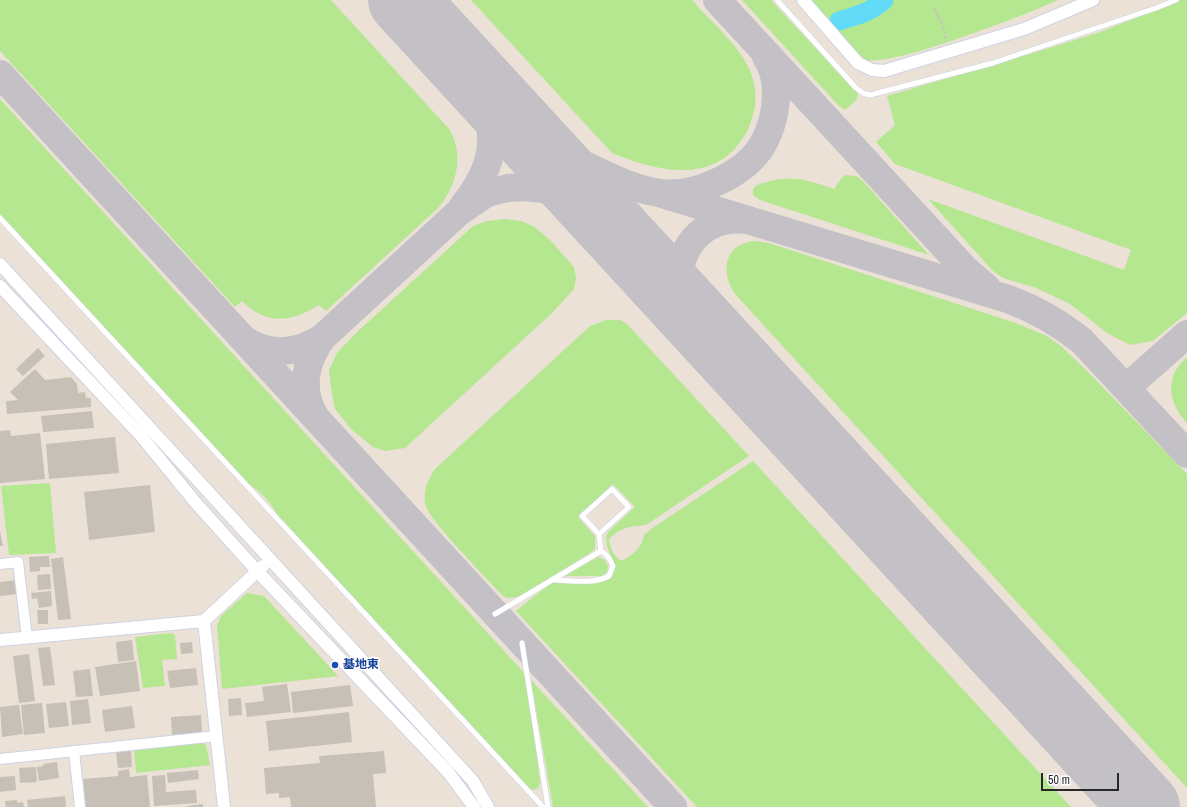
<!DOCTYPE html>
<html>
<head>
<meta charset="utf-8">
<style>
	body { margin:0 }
	#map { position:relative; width:1187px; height:807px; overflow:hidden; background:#ece1d7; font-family:"Archivo Narrow",sans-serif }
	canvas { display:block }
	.scale { position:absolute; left:1041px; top:773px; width:78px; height:18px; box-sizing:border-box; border:2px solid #282828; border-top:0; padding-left:5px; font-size:12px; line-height:14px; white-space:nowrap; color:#282828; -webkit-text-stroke:3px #fff; paint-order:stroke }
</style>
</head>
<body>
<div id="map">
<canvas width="1187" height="807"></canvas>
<div class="scale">50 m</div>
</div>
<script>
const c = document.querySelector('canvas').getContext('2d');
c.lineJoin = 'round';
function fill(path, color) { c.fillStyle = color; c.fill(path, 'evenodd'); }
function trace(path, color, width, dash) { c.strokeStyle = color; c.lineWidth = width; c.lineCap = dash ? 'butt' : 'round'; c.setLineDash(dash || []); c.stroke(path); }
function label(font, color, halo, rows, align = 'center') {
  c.font = font + ' "Archivo Narrow","Noto Sans JP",sans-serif'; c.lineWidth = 3; c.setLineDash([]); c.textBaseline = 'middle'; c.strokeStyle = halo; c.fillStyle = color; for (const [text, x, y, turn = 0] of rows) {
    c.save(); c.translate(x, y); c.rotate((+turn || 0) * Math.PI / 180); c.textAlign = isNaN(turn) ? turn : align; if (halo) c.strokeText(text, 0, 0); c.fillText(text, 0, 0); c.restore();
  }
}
fill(new Path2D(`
	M0 0H331L450 130C464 157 457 184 439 207L326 311 319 305C292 322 267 326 242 301L235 307 0 51Z
	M471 0H692C711 22 743 48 752 76 758 95 756 111 748 129 720 186 660 173 612 153Z
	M742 0H771L858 94 857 99 845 110 839 106Z
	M812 0H1058C1023 16 988 28 951 41 923 50 896 60 865 61L822 14Z
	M1181 0H1187V313L1153 341 1130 345 1107 333 1070 304 1036 288 1003 278 993 271 928 199 1124 270 1131 250 895 164 876 142 895 125 887 96 1053 47 1100 32Z
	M0 99 526 675 540 782 538 788 532 790 528 787 278 516C273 504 260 491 249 484L0 214Z
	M847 175 856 176 863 181 929 255 760 200 753 195V189C757 184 761 184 767 182 791 174 811 181 834 189L843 176Z
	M505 219 521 221 535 227 550 240 574 267 576 278 574 289 552 313 405 448 385 451 373 447 351 429 335 409 331 388 329 370 337 353 355 334 473 226 487 221Z
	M755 241 769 243 1016 323 1047 336 1061 346 1093 377 1187 474V788L735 294C720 271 724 244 755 241Z
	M606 320H620L627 324 749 456 646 525C628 527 623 526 609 539 610 548 613 555 621 561 633 555 642 548 644 535L651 529 753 461 1071 807H697L516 611 551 583H598C633 575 599 551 608 532L635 507 613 484 578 517 595 536V548L592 552 518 597 507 598 502 595C488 579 427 519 425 503 423 490 428 480 435 469L590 326Z
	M1187 357V423C1168 402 1164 377 1187 357Z
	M50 483 56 553 9 555 1 486Z
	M598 557 605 560 608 566 607 572 603 576H565Z
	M247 593 264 596 338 676 222 689 217 626 221 616Z
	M171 633 175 635 177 659 162 660 165 686 143 688 135 637Z
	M531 680 648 807H553Z
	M201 743 206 745 210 765 136 773 134 749Z`), '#b4e78f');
trace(new Path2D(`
	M839 21C855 16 872 12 884 0`), '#61dbf7', 19);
trace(new Path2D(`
	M717 0 965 269 987 288
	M456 57C493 113 509 148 463 206
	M0 74 673 807
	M516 123C529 133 541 145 555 152 566 158 578 162 589 167 611 177 635 190 660 193 695 197 745 175 763 144 771 130 776 111 776 95 776 82 774 68 766 57
	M659 193 1008 299C1036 309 1059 323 1082 341L1187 454
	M700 323C694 316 687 307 682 298 680 292 680 284 680 277 680 243 709 215 744 220
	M245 340C270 357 300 353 323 337L459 212 487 193 508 188 524 187 553 190 586 208 610 225
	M1133 395 1132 385 1135 380 1187 334
	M315 416C299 390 305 360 323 337`), '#c3c0c6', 28);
trace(new Path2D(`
	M403 0 1145 807`), '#c3c0c6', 70);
fill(new Path2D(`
	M38 348 45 356 23 376 16 369Z
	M35 369 45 380 71 377 77 384 78 393 85 392 86 398H91V407L7 414 6 401 18 400 10 392Z
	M92 411 94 428 43 432 41 416Z
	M10 430 11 436 40 433 45 479 0 483V431Z
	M115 437 119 473 49 479 46 444Z
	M150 485 155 532 89 540 84 492Z
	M0 531 3 546H0Z
	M49 556 50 567H40V571L30 572 29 557Z
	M63 557 71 619 58 620 51 559Z
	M50 574 51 589 38 590 37 575Z
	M17 580 19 594 0 596V582Z
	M51 591 52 606 39 608 37 598 32 599 31 593Z
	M37 610H48V624H38Z
	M132 640 134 660 118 662 116 642Z
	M192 642 193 653 181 654 180 643Z
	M50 647 55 685 43 686 38 648Z
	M29 654 35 701 19 703 13 656Z
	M136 661 140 691 100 696 95 667Z
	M196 668 198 685 170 688 167 671Z
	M90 669 93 696 76 697 73 671Z
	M287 684 291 712 247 717 245 703 264 701 262 687Z
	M350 685 353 706 293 713 291 692Z
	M241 698 242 715 229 716 228 699Z
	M88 699 91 723 72 725 70 701Z
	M66 702 69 726 49 728 46 704Z
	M42 703 45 733 24 735 21 705Z
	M19 705 23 734 2 737 0 707Z
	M132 706 135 728 105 732 102 710Z
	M349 712 352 742 269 751 266 721Z
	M201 715 202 734 172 735 171 717Z
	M131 750 132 767 118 768 116 752Z
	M384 751 386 773 373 774 376 807H291L290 797 279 798V793L266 794 264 768 320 763 319 756Z
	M57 762 59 778 39 781 37 767 44 766 43 764Z
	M36 767 37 782 20 783 19 768Z
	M129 769 130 777 147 775 150 807H86L83 779 118 776V771Z
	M198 770 199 779 168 783 167 773Z
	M165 775 166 792 196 790 197 803 154 806 152 776Z
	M15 776 16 790 0 792V777Z
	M65 796 66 807H28L27 800Z
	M17 800V803L23 802 24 807H6L5 801Z
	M203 804V807H187V806Z`), '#c6c0b7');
const service = new Path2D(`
	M777 0 856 88 863 93 870 95 993 63 1156 8 1176 0
	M0 218 543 807
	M599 534 629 507 612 489 582 516 599 534 601 552
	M495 614 599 552H603L609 558 613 566 609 576C593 585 570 580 553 580
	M522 643 548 807`);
const minor = new Path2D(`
	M0 564 18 562 27 638
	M74 751 80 807
	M0 759 217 736`);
const tertiary = new Path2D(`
	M803 0 858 63 872 70 884 71 1024 29 1093 0
	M0 264 473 781 488 807
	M0 286 142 437 195 502 257 571 448 772 474 807
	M204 621 224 807
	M0 640 204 621 263 566`);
trace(service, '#cdd3e2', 6);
trace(minor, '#cdd3e2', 12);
trace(tertiary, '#cdd3e2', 14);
trace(new Path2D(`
	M934 8 942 24 947 41`), '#c3c3c3', 2, [3, 2]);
trace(service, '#fff', 5);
trace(minor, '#fff', 10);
trace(tertiary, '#fff', 12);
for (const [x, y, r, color] of [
	[335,665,4,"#1a4fb4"]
]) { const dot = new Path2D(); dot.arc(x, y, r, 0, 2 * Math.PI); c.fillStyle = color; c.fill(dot); trace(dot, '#fff', 1.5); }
label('bold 12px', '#164399', '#fff', [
	["基地東",343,665]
], 'left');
</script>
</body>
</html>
